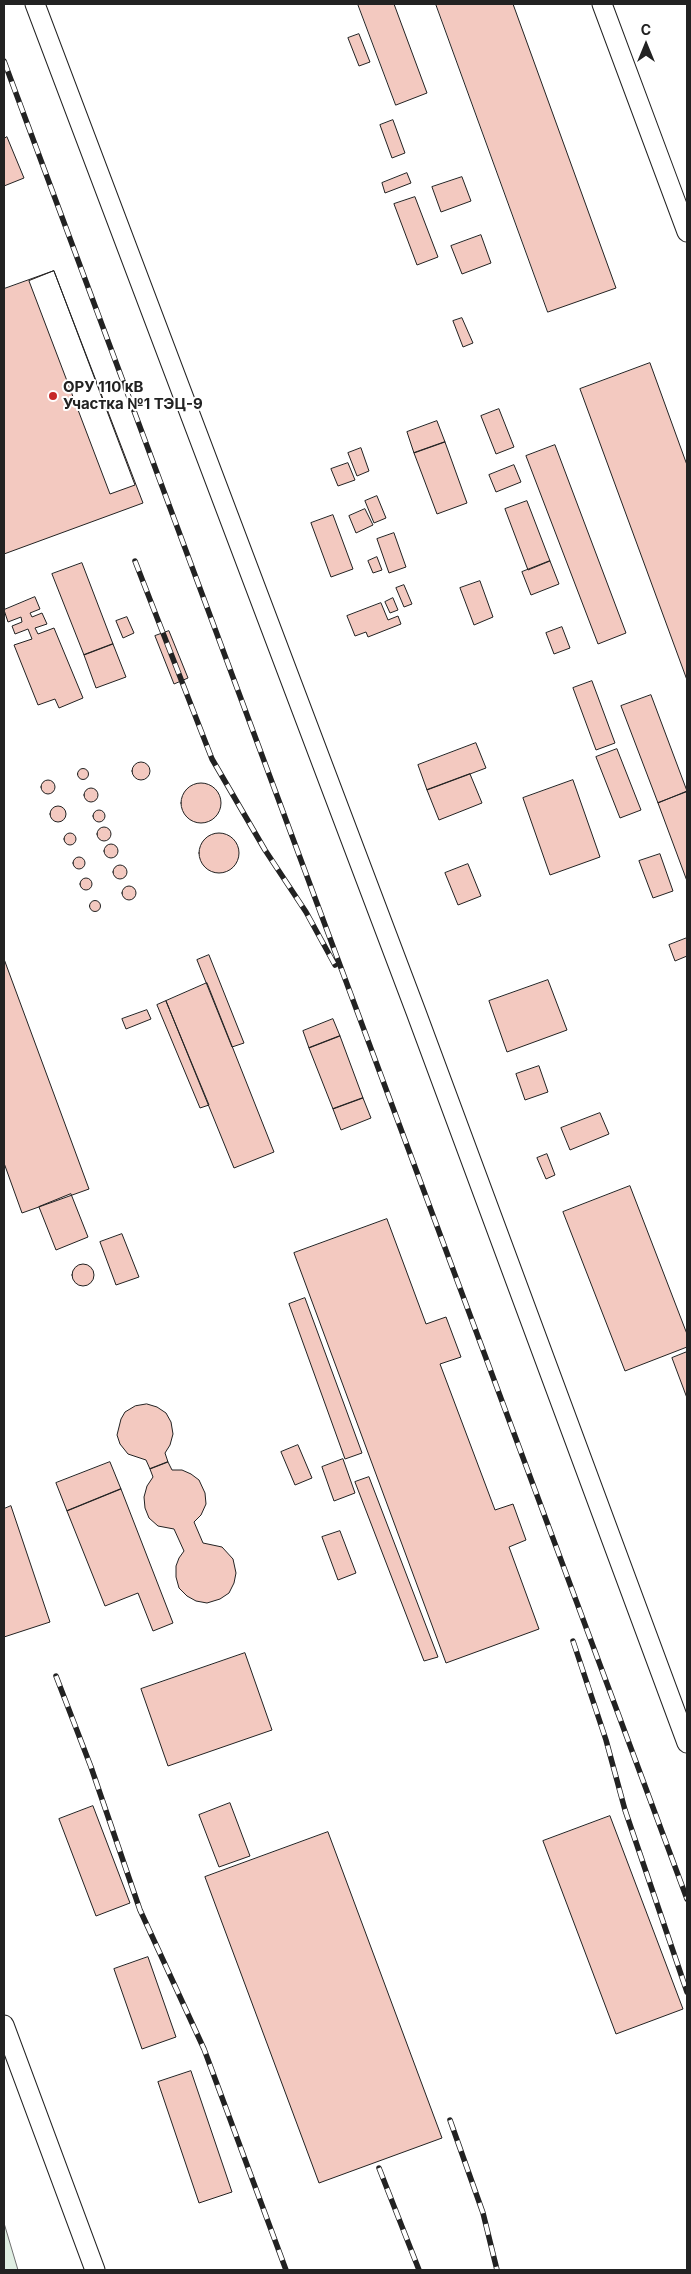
<!DOCTYPE html>
<html>
<head>
<meta charset="utf-8">
<style>
	body { margin:0 }
	#map { position:relative; width:691px; height:2274px; overflow:hidden; background:#fff; font-family:Inter,sans-serif }
	canvas { display:block }
	.frame { position:absolute; inset:0; border:5px solid #222; pointer-events:none }
	.north { position:absolute; left:621px; top:20px; width:50px; height:50px; -webkit-text-stroke:4px #fff; paint-order:stroke; rotate:0deg; font-size:14px; font-weight:700; line-height:20px; text-align:center; color:#222 }
	.north::after { content:''; display:block; margin:auto; width:18px; height:22px; background:#222; clip-path:polygon(50% 0,100% 100%,50% 72%,0 100%) }
</style>
</head>
<body>
<div id="map">
<canvas width="691" height="2274"></canvas>
<div class="frame"></div>
<div class="north">С</div>
</div>
<script>
const c = document.querySelector('canvas').getContext('2d');
c.lineJoin = 'round';
function fill(path, color) { c.fillStyle = color; c.fill(path, 'evenodd'); }
function trace(path, color, width, dash) { c.strokeStyle = color; c.lineWidth = width; c.lineCap = dash ? 'butt' : 'round'; c.setLineDash(dash || []); c.stroke(path); }
function label(font, color, halo, rows, align = 'center') {
  c.font = font + ' Inter,sans-serif'; c.lineWidth = 4; c.setLineDash([]); c.textBaseline = 'middle'; c.strokeStyle = halo; c.fillStyle = color; for (const [text, x, y, turn = 0] of rows) {
    c.save(); c.translate(x, y); c.rotate((+turn || 0) * Math.PI / 180); c.textAlign = isNaN(turn) ? turn : align; if (halo) c.strokeText(text, 0, 0); c.fillText(text, 0, 0); c.restore();
  }
}
const green = new Path2D(`
	M4 2223 18 2270H4Z`);
fill(green, '#e0efe3');
trace(green, '#6f6f6f', 1);
const building = new Path2D(`
	M358 4H394L427 93 396 105Z
	M436 4H513L616 288 548 312Z
	M359 34 370 62 359 66 348 38Z
	M393 120 405 153 392 158 380 125Z
	M7 137 24 178 4 186V139Z
	M407 173 411 183 385 193 382 183Z
	M462 177 471 201 441 212 432 187Z
	M415 197 438 257 417 265 394 204Z
	M481 235 491 263 462 274 451 246Z
	M54 271 135 485 110 494 29 281Z
	M54 271 143 503 4 554V289Z
	M462 318 473 343 463 347 453 321Z
	M650 363 687 465V680L580 389Z
	M499 409 514 447 496 454 481 416Z
	M437 421 445 442 414 453 407 432Z
	M445 442 467 503 437 514 414 453Z
	M555 445 626 633 598 644 526 456Z
	M361 448 369 471 357 476 348 453Z
	M348 463 355 480 338 486 331 469Z
	M514 465 521 482 496 492 489 475Z
	M377 496 386 518 374 523 365 501Z
	M527 501 550 561 528 570 505 509Z
	M365 509 373 525 356 533 349 516Z
	M333 515 353 569 331 577 311 523Z
	M394 533 406 567 389 573 377 539Z
	M377 557 382 570 373 573 368 561Z
	M550 561 559 584 531 595 522 572Z
	M82 563 113 644 84 655 52 574Z
	M480 581 493 617 474 625 460 588Z
	M404 585 412 604 404 607 396 588Z
	M35 597 40 609 30 613 32 617 42 613 47 624 35 628 38 634 54 628 83 698 59 708 55 699 38 705 14 645 32 639 28 629 15 634 12 626 22 622 21 617 8 622 4 610Z
	M393 598 398 610 390 613 385 602Z
	M381 603 388 620 398 616 401 624 368 637 366 632 355 636 347 616Z
	M127 617 134 633 123 638 116 621Z
	M562 627 570 648 554 654 546 633Z
	M169 631 188 678 174 684 155 636Z
	M113 644 126 677 96 688 84 655Z
	M592 681 615 743 596 750 573 688Z
	M651 695 687 791 658 803 621 706Z
	M476 743 486 768 427 790 418 765Z
	M617 749 641 810 620 818 596 757Z
	M132 771a9 9 0 1 1 18 0a9 9 0 1 1-18 0Z
	M77.5 774a5.5 5.5 0 1 1 11 0a5.5 5.5 0 1 1-11 0Z
	M470 774 482 803 439 820 427 790Z
	M573 780 600 857 550 875 523 798Z
	M41 787a7 7 0 1 1 14 0a7 7 0 1 1-14 0Z
	M181 803a20 20 0 1 1 40 0a20 20 0 1 1-40 0Z
	M84 795a7 7 0 1 1 14 0a7 7 0 1 1-14 0Z
	M687 792V881L658 803Z
	M50 814a8 8 0 1 1 16 0a8 8 0 1 1-16 0Z
	M93 816a6 6 0 1 1 12 0a6 6 0 1 1-12 0Z
	M97 834a7 7 0 1 1 14 0a7 7 0 1 1-14 0Z
	M64 839a6 6 0 1 1 12 0a6 6 0 1 1-12 0Z
	M199 853a20 20 0 1 1 40 0a20 20 0 1 1-40 0Z
	M104 851a7 7 0 1 1 14 0a7 7 0 1 1-14 0Z
	M660 854 673 891 653 898 639 861Z
	M73 863a6 6 0 1 1 12 0a6 6 0 1 1-12 0Z
	M468 864 481 896 458 905 445 873Z
	M113 872a7 7 0 1 1 14 0a7 7 0 1 1-14 0Z
	M80 884a6 6 0 1 1 12 0a6 6 0 1 1-12 0Z
	M122 893a7 7 0 1 1 14 0a7 7 0 1 1-14 0Z
	M89.5 906a5.5 5.5 0 1 1 11 0a5.5 5.5 0 1 1-11 0Z
	M687 938V956L675 961 669 945Z
	M209 955 244 1043 232 1047 197 960Z
	M4 959 89 1189 22 1213 4 1163Z
	M548 980 567 1030 507 1052 489 1001Z
	M207 983 274 1152 234 1168 166 1001Z
	M166 1001 209 1105 200 1108 157 1005Z
	M147 1010 151 1019 126 1029 122 1019Z
	M333 1019 340 1036 309 1048 303 1031Z
	M340 1036 363 1098 333 1109 309 1048Z
	M539 1066 548 1092 525 1100 516 1074Z
	M363 1098 371 1118 341 1130 333 1109Z
	M600 1113 609 1134 570 1150 561 1128Z
	M547 1154 555 1175 546 1179 537 1158Z
	M630 1186 687 1334V1347L625 1371 563 1212Z
	M71 1194 88 1237 56 1250 39 1207Z
	M387 1219 426 1324 446 1317 461 1357 440 1364 495 1510 513 1504 526 1540 509 1547 539 1629 446 1663 294 1253Z
	M122 1234 139 1277 116 1285 100 1242Z
	M72 1275a11 11 0 1 1 22 0a11 11 0 1 1-22 0Z
	M305 1298 362 1453 345 1459 289 1304Z
	M687 1352V1398L672 1358Z
	M147 1404 157 1407 166 1413 171 1422 173 1434 170 1445 165 1453 168 1462 150 1469 146 1460 128 1454 120 1444 117 1435 121 1419 125 1412 135 1406Z
	M298 1445 312 1478 295 1485 281 1452Z
	M343 1459 355 1493 334 1501 322 1467Z
	M110 1462 121 1489 67 1511 56 1483Z
	M168 1462 172 1470H182L191 1474 199 1480 205 1493 206 1504 201 1515 194 1522 203 1543 222 1547 233 1559 236 1573 234 1583 229 1593 220 1599 207 1603 196 1601 187 1596 179 1588 176 1577V1566L179 1558 184 1551 174 1529 158 1526 149 1518 145 1508 144 1497 147 1486 153 1477 150 1469Z
	M369 1477 438 1657 424 1661 355 1482Z
	M121 1489 173 1623 153 1631 138 1593 105 1606 67 1511Z
	M11 1506 50 1622 4 1637V1509Z
	M340 1531 356 1573 338 1580 322 1537Z
	M245 1653 272 1730 168 1766 141 1689Z
	M230 1803 250 1856 219 1867 199 1815Z
	M93 1806 130 1903 96 1916 59 1819Z
	M610 1816 683 2009 616 2034 543 1841Z
	M328 1832 442 2138 319 2183 205 1877Z
	M148 1957 176 2037 142 2049 114 1969Z
	M191 2071 232 2192 199 2203 158 2082Z`);
fill(building, '#f3c9c0');
trace(building, '#222', 1);
const minor = new Path2D(`
	M35 4 416 1012 687 1743
	M602 4 687 232
	M4 2025 95 2270`);
trace(minor, '#222', 21);
trace(minor, '#fff', 19);
const rail = new Path2D(`
	M4 61 687 1899
	M135 561 212 759 265 850 306 912 335 965
	M573 1641 606 1740 625 1810 687 1992
	M56 1676 91 1767 140 1910 204 2049 286 2270
	M450 2120 483 2213 497 2270
	M379 2168 419 2270`);
trace(rail, '#222', 5.5);
trace(rail, '#fff', 4, [11]);
for (const [x, y, r, color] of [
	[53,396,5,"#c62828"]
]) { const dot = new Path2D(); dot.arc(x, y, r, 0, 2 * Math.PI); c.fillStyle = color; c.fill(dot); trace(dot, '#fff', 2); }
label('bold 15px', '#222', '#fff', [
	["ОРУ 110 кВ",63,387],
	["Участка №1 ТЭЦ-9",63,404]
], 'left');
</script>
</body>
</html>
